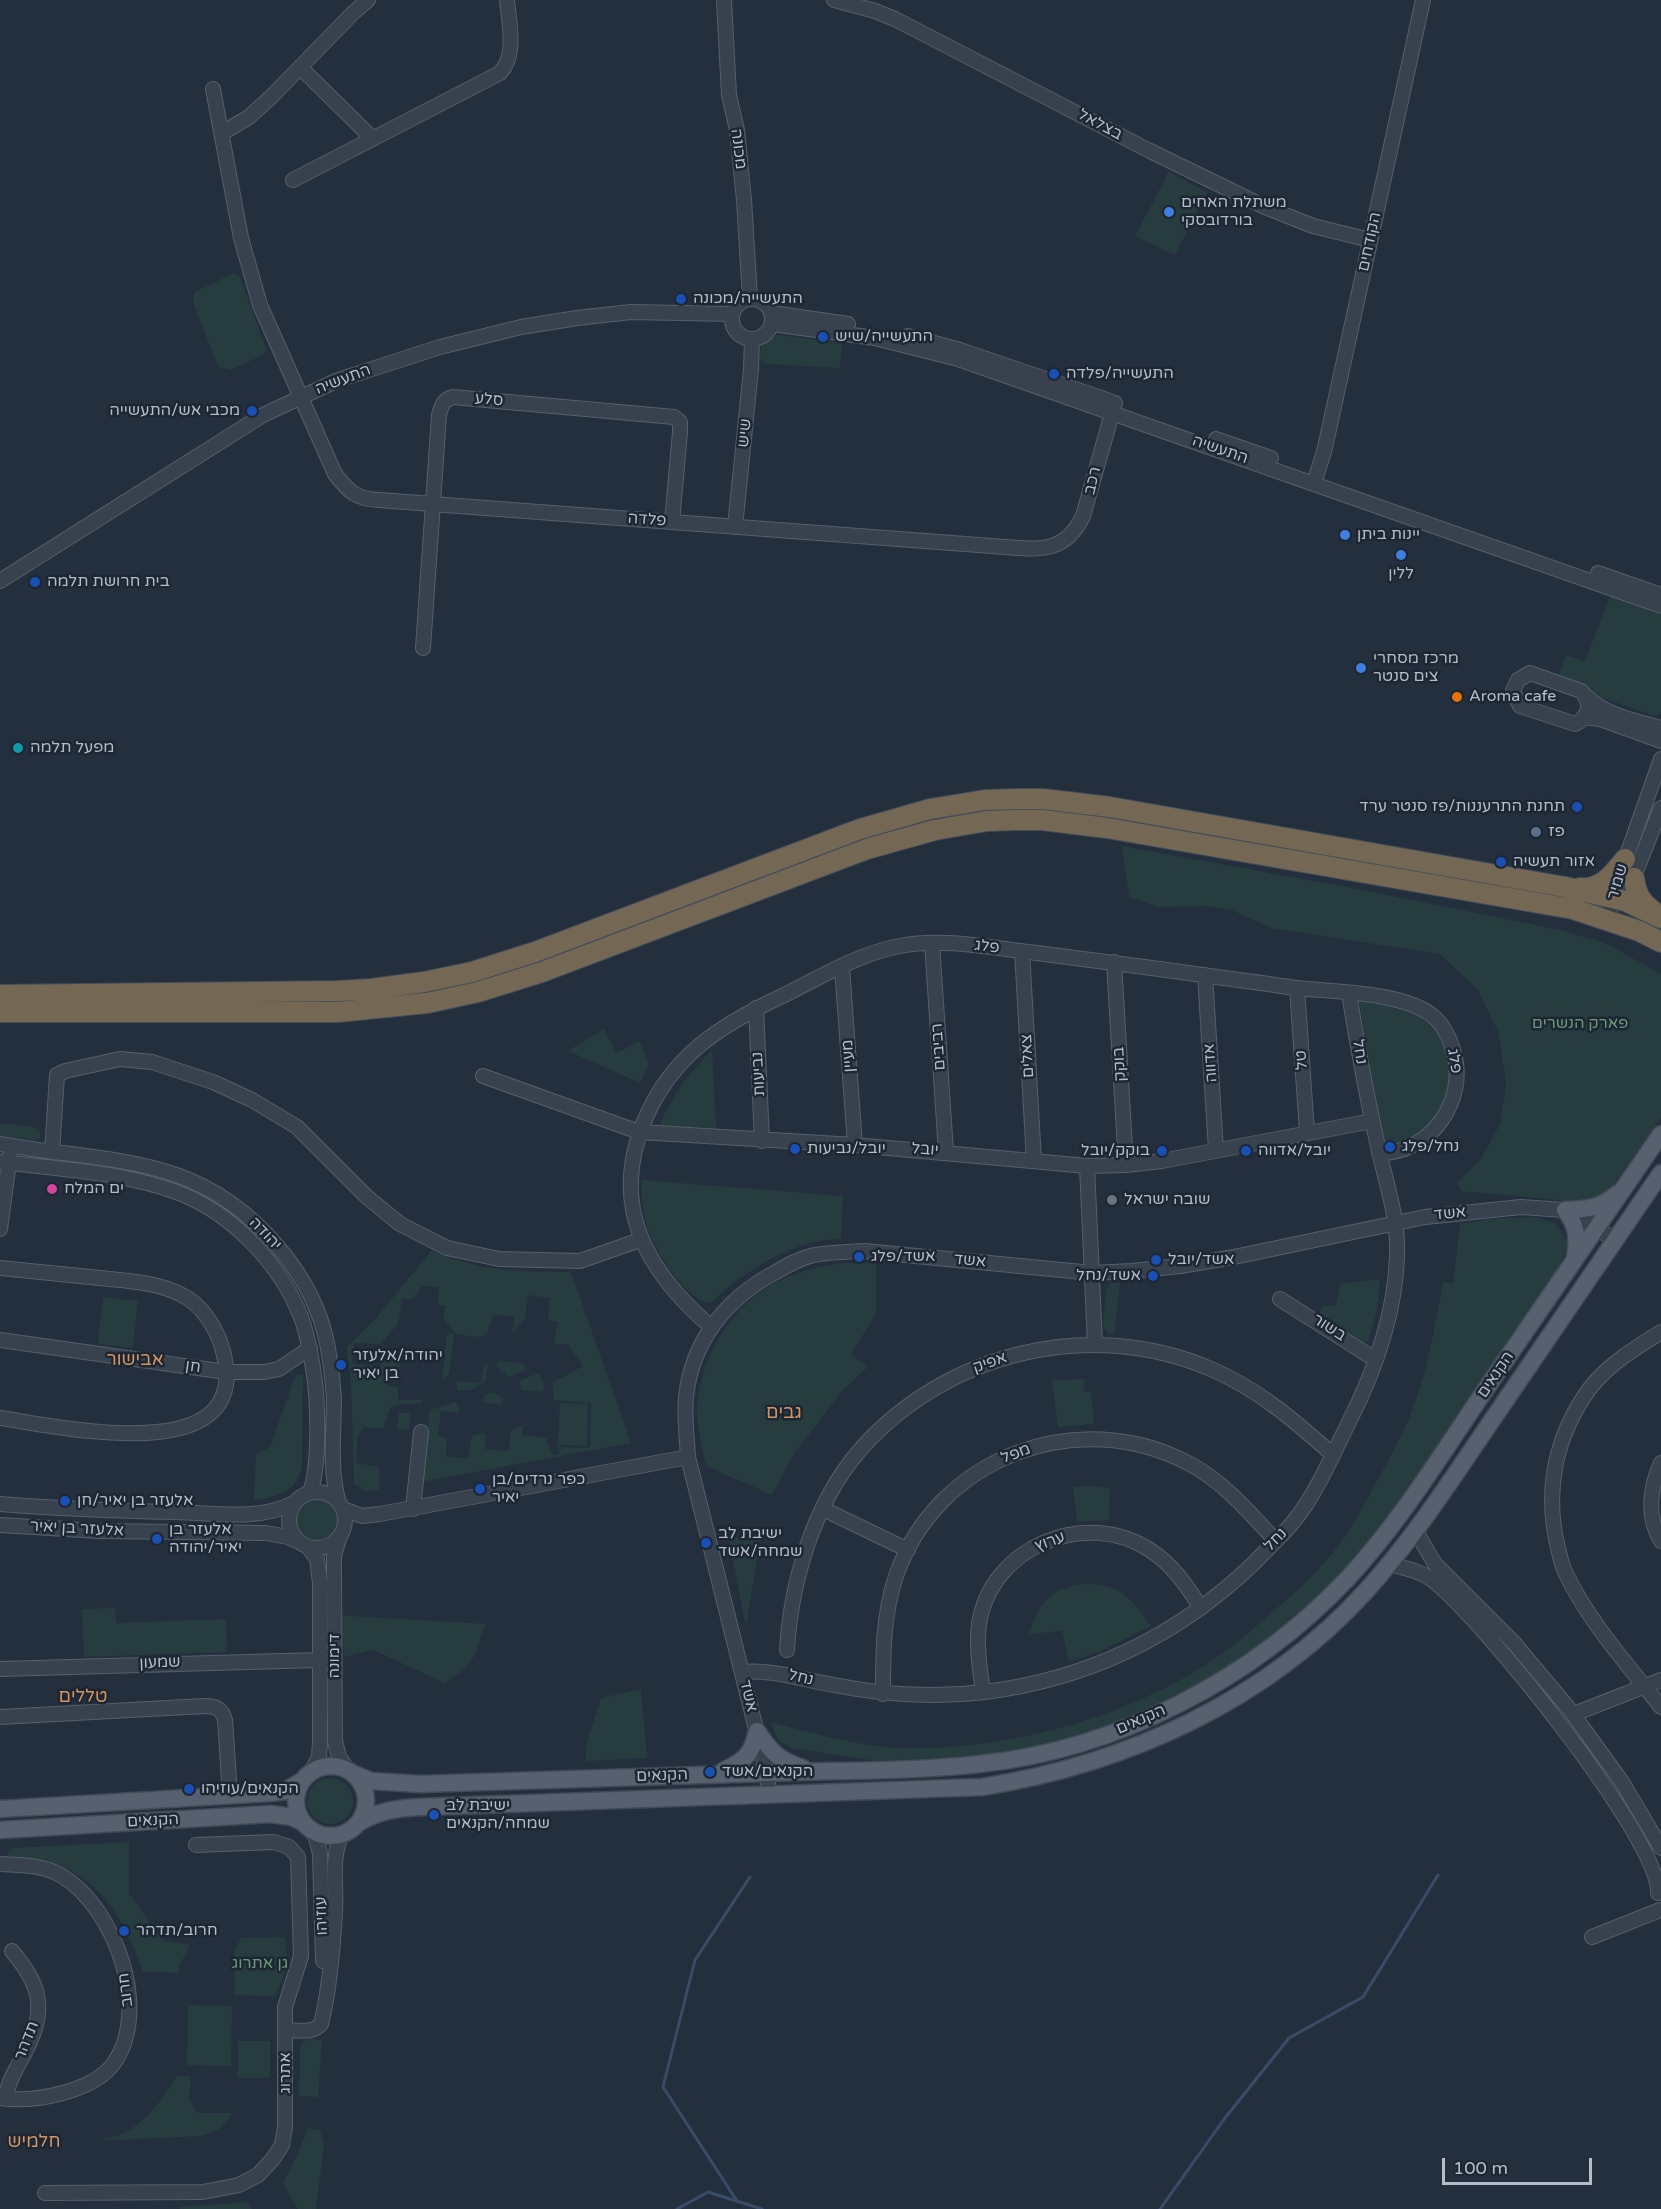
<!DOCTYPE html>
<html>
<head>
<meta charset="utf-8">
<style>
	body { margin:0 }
	#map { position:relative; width:1661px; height:2209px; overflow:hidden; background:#242f3e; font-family:"Varela Round",sans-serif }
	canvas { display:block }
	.scale { position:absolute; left:1442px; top:2158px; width:150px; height:27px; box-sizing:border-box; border:3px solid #b4bcc9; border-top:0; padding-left:8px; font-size:18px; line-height:21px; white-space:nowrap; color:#b4bcc9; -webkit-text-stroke:4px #1d2633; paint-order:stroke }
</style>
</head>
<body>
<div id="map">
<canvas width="1661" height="2209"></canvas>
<div class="scale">100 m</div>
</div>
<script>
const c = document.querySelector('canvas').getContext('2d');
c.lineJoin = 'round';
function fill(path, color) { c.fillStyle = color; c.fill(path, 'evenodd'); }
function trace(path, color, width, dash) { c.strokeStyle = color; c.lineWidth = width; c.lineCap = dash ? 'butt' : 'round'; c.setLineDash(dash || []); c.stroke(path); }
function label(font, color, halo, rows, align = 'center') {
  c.font = font + ' "Varela Round","Noto Sans Hebrew",sans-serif'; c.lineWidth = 5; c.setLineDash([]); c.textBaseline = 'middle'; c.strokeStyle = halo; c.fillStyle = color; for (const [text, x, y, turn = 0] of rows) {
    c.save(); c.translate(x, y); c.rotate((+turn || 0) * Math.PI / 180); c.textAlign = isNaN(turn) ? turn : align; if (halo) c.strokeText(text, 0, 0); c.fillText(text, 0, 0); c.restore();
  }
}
fill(new Path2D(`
	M1169 172 1207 192 1175 255 1135 236Z
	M234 273 240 277 267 351 261 356 230 370 218 366 193 302 195 292Z
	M778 335 842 343 840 368 766 364 759 358C761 344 765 339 778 335Z
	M1610 596 1661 615V713L1658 715H1652L1600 697 1558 677 1566 655 1585 661Z
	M1122 846 1358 889 1560 930 1605 943 1661 974V1117L1601 1204 1461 1191 1457 1182 1481 1159 1500 1124 1506 1085 1499 1034 1478 990 1440 954 1271 928 1234 911 1208 906 1159 907 1129 897Z
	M1359 1001C1381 1004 1406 1004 1425 1017 1442 1028 1452 1053 1452 1073 1453 1087 1442 1113 1433 1124 1421 1138 1401 1144 1384 1149Z
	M604 1029 616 1053 639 1041 649 1063 640 1083 568 1051Z
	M712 1050 716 1128 659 1126C672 1096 689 1072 712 1050Z
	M0 1123 34 1127 40 1130V1138L34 1140 0 1136Z
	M641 1180 843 1196 841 1239C797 1240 759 1263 725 1290 720 1294 716 1299 711 1303 685 1301 655 1250 647 1226 642 1211 642 1195 641 1180Z
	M1532 1217C1553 1220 1562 1225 1568 1246L1555 1274 1378 1531 1343 1576 1286 1629 1194 1689 1135 1716 1087 1734 1037 1747 990 1755 877 1761 791 1748 779 1741 770 1722C811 1732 859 1747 901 1748 1012 1751 1143 1714 1231 1647 1245 1637 1257 1625 1270 1614 1296 1592 1321 1569 1341 1542 1354 1525 1364 1505 1374 1486 1387 1463 1400 1440 1410 1416 1427 1373 1435 1327 1443 1282L1453 1283 1460 1224 1489 1219Z
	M432 1250C478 1272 521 1272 571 1272L631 1443 421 1482 430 1410 456 1402 460 1413 441 1411 438 1435 447 1438 446 1456 468 1459 472 1436 482 1433 486 1435 485 1449 507 1451 509 1449 511 1431 524 1424 522 1435 546 1438 553 1455 559 1454 558 1447 588 1448 590 1445 591 1403 554 1400 552 1383 583 1366 568 1344H554L558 1322 548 1320 550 1298 528 1295 525 1319 512 1334 514 1316 493 1315 487 1335 476 1337 456 1334 444 1319 445 1305H438L439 1287 422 1286 412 1299H402L398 1324 380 1344 354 1343 352 1362 355 1364 379 1367 384 1359 400 1362V1367H388L387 1386 398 1387V1400H420L424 1399 421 1403 397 1405 390 1408 383 1429 363 1427 358 1437 356 1463 379 1467V1490L366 1491 354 1484 351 1383 347 1347 377 1317Z
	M842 1263H876V1314L851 1354 868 1367 844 1389 795 1452 772 1495 706 1466C702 1447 696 1426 697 1406 701 1350 739 1295 792 1275 808 1269 826 1266 842 1263Z
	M1380 1279 1377 1310 1368 1342H1362L1319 1313 1323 1306 1336 1305 1341 1284Z
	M1111 1283H1120L1114 1333 1109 1334 1103 1327 1106 1290Z
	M103 1297 138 1301 133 1348 98 1344Z
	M451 1332 454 1336 449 1374 442 1380 447 1336Z
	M498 1361 523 1363 526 1370 508 1377 496 1366Z
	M484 1364 488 1365 485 1381 471 1390H457V1381L473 1383 481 1382Z
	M539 1373 545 1388 542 1392 522 1390 519 1381Z
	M303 1374 302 1467C296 1492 277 1497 254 1500L256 1455 270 1447 295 1376Z
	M1085 1379 1083 1391 1091 1392 1094 1424 1058 1427 1052 1380Z
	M491 1392 503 1398 502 1405 483 1402 484 1396Z
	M560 1403 588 1404 587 1446 558 1445Z
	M399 1413H411L409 1430 397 1429Z
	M1090 1486 1110 1488 1109 1520 1077 1522 1073 1487Z
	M294 1520a23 23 0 1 1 46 0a23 23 0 1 1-46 0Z
	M728 1536 760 1539 746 1627Z
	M1083 1584C1119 1583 1132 1598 1151 1626L1101 1651 1069 1662 1062 1631 1029 1634C1039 1602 1050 1589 1083 1584Z
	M115 1608 116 1623 226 1619 227 1652 84 1657 82 1609Z
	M342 1616H351L485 1624C474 1657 476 1664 445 1683L373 1650 344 1657Z
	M641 1689 647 1758 586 1761V1746L601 1698Z
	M307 1801a23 23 0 1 1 46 0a23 23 0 1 1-46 0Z
	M129 1842V1894L164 1941 190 1945 179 1967V1973L143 1972C127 1924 100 1876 48 1861 35 1857 19 1863 8 1856V1852L13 1848Z
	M285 1937C288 1963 287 1972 275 1996L235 1995V1950L241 1938Z
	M188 2005 232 2006 231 2066 187 2065Z
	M307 2038 322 2040 318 2097 299 2096 300 2046Z
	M238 2041H270V2078H238Z
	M177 2075 191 2077 189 2099 198 2113H232C222 2129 218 2131 200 2136L97 2141C105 2139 116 2137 124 2133 148 2121 164 2097 177 2075Z
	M307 2128 320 2130 324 2145 316 2209H298L283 2183 299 2152Z
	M248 2202 252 2209H180V2207Z`), '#263c3f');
trace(new Path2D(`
	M737 2201 663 2087 695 1960 750 1877
	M677 2209 708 2192 762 2209
	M1160 2209 1225 2118 1289 2038 1363 1997 1438 1875`), '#394c67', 3);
const minor = new Path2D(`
	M724 0 729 95 737 130 744 200 750 298
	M834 0 875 11 895 19 1148 150 1265 207 1313 226 1370 240
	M300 67 373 139
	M213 89 241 238 260 305 335 474C349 492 356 499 379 500L1005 547C1041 550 1066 552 1083 516L1115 403
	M222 133 249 117 271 97 353 13 368 0
	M293 180 500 73C517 55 509 23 507 0
	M732 319a20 20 0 1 1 40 0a20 20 0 1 1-40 0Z
	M772 313 848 324
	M772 324 875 338 958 359 1661 606
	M908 336 960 350 1110 401
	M1216 439 1271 458
	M1314 483 1324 452 1423 0
	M735 527 751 369 752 339
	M1598 573 1661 595
	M0 581 263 415 338 380 440 347 521 327 577 318 631 312 732 314
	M423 648 439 415C442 405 443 400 453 397L674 417 680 422V432L672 522
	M1530 673 1581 691C1592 702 1590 717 1575 724L1520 706 1513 691 1518 680Z
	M1587 697C1607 716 1636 721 1661 728
	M1584 717 1600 719 1661 741
	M1631 884 1661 808
	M1609 921 1612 897 1661 759
	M932 943 946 1152
	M1022 951 1034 1161
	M1114 962 1126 1165
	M842 967 855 1145
	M1205 975 1216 1150
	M1297 988 1307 1132
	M756 1008 762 1141
	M483 1076 639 1132 855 1145 1087 1166 1126 1165 1162 1161 1372 1121
	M0 1144C18 1147 36 1150 54 1152 147 1163 214 1171 278 1247 303 1276 321 1310 328 1348 331 1365 333 1382 334 1398 334 1433 329 1470 339 1503
	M52 1152 57 1075 65 1071 120 1059 152 1062 213 1082 252 1100 297 1127 367 1197 400 1224 447 1248 499 1259 580 1261 640 1240
	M0 1162C59 1169 123 1172 179 1193 233 1214 280 1264 301 1317 308 1336 311 1355 314 1375 318 1403 320 1467 310 1492
	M1087 1166 1095 1345
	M0 1229 10 1154
	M0 1268C33 1271 67 1275 100 1278 127 1281 155 1282 180 1294 203 1304 219 1332 224 1355 251 1471 58 1426 0 1418
	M1280 1299 1376 1360
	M711 1327C645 1270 608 1204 646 1117 673 1056 718 1027 776 999 816 980 856 954 900 946 942 938 987 947 1029 952 1101 961 1174 971 1246 981 1263 983 1280 986 1297 988 1335 992 1398 992 1429 1013 1442 1022 1449 1036 1453 1050 1469 1099 1431 1154 1379 1153
	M1661 1332C1635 1348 1609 1364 1590 1388 1555 1436 1544 1491 1558 1548 1560 1556 1562 1566 1566 1574 1590 1623 1627 1664 1661 1707
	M0 1340 226 1372H264L279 1369 310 1348
	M1661 1463C1650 1487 1646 1517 1661 1541
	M289 1520a28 28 0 1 1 56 0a28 28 0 1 1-56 0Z
	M0 1504C59 1509 117 1511 176 1512 214 1513 259 1521 294 1503
	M343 1509 362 1516 380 1514 688 1457
	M413 1509 421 1432
	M823 1509 908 1550
	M0 1525 98 1531 266 1533 288 1537 297 1541
	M1415 1530 1435 1564 1514 1643 1570 1710 1622 1782 1661 1848
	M339 1539 334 1555V1567L335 1741 339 1757 348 1770
	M308 1547 317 1559 320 1583V1742L319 1757 311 1772
	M1389 1564C1404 1568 1418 1570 1431 1579 1479 1614 1661 1840 1658 1893
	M787 1650C791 1581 814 1503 860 1450 946 1352 1091 1317 1211 1369 1258 1389 1295 1421 1333 1455
	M0 1669 320 1660
	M742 1672C774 1669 803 1680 834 1685 884 1695 934 1698 985 1692 1088 1679 1179 1635 1254 1563 1267 1549 1282 1536 1294 1521 1317 1492 1332 1456 1348 1424 1374 1373 1395 1314 1397 1257 1399 1217 1385 1181 1377 1142 1366 1093 1357 1043 1349 993
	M983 1692C980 1670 976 1646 979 1624 991 1546 1086 1508 1150 1550 1173 1565 1187 1586 1201 1608
	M883 1694C883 1655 883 1614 896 1576 937 1457 1078 1405 1188 1463 1223 1481 1249 1512 1276 1541
	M1574 1714 1661 1680
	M0 1717 205 1706C216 1706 222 1709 225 1720L230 1796
	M769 1795 767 1773 688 1457C687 1437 684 1417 686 1397 692 1340 727 1298 776 1272 788 1265 800 1258 814 1255 830 1252 847 1252 864 1251L1093 1273 1132 1271 1180 1266 1234 1257 1425 1217 1521 1207 1565 1210 1573 1213 1615 1240
	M311 1829 316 1838 320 1854 323 1961
	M0 1864C21 1865 44 1865 62 1876 114 1907 152 2009 114 2063 93 2092 34 2103 0 2098
	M1592 1937 1660 1910
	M285 2030C297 2030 313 2034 321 2024 330 1988 333 1948 335 1912 337 1887 330 1855 343 1833
	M5 2099C9 2077 20 2064 29 2044 47 2006 38 1982 12 1951
	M45 2193 203 2192 239 2185 258 2175 272 2160 282 2145 285 2127V2007L301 1956 298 1857 289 1847 274 1842 196 1845`);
const major = new Path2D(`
	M1565 1210C1585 1210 1601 1208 1617 1194
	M1565 1210C1577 1225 1578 1239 1575 1257
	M757 1731C771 1752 778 1760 803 1768
	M296 1801a35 35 0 1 1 70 0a35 35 0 1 1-70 0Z
	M723 1771C745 1760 752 1755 757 1731
	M354 1774 371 1781 420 1784C535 1781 650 1777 765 1773 836 1770 908 1772 979 1764 1117 1750 1253 1679 1348 1578 1398 1524 1438 1460 1479 1399 1540 1311 1600 1222 1661 1134
	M0 1809 270 1793 285 1791 302 1781
	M357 1824C377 1811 397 1808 421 1807L982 1787C1127 1764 1266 1701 1366 1591 1416 1536 1457 1471 1499 1410 1553 1331 1607 1252 1661 1173
	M0 1830 271 1814 292 1817 304 1823`);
const highway = new Path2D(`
	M1634 878C1636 892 1640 901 1652 910
	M1580 888C1601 890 1613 874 1625 859
	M0 995 338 991 371 989 424 982 472 972 535 952 860 829 930 809 985 800 1017 799H1043L1110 807 1565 887 1625 901 1661 918
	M0 1012H338L427 1003 478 992 542 972 867 849 935 830 987 821 1017 820H1042L1107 828 1573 909 1639 931 1661 942`);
trace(minor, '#565f6c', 16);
trace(major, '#414a57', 19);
trace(highway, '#434c59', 22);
trace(minor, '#38414e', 14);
trace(major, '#56606e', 16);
trace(highway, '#746855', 20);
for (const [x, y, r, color] of [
	[1169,212,6,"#3f7fe0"],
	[681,299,6,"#1a4fb4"],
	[823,337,6,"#1a4fb4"],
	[1054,374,6,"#1a4fb4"],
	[252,411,6,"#1a4fb4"],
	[1345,535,6,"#3f7fe0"],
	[1401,555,6,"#3f7fe0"],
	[35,582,6,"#1a4fb4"],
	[1361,668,6,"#3f7fe0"],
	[1457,697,6,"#e8710a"],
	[18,748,6,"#0f9aa8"],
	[1577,807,6,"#1a4fb4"],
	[1536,832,6,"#5c6f8a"],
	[1501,862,6,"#1a4fb4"],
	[1390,1147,6,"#1a4fb4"],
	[795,1149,6,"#1a4fb4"],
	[1162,1151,6,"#1a4fb4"],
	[1246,1151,6,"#1a4fb4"],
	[52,1189,6,"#d1479c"],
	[1112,1200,6,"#6b7280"],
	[859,1257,6,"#1a4fb4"],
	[1156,1260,6,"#1a4fb4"],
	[1153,1276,6,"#1a4fb4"],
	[341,1365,6,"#1a4fb4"],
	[480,1489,6,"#1a4fb4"],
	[65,1501,6,"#1a4fb4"],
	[157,1539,6,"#1a4fb4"],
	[706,1543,6,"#1a4fb4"],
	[710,1772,6,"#1a4fb4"],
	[189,1789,6,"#1a4fb4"],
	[434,1815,6,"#1a4fb4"],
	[124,1931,6,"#1a4fb4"]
]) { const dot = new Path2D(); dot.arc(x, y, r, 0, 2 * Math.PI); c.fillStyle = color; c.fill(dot); trace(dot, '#1d2633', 2); }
label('16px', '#b4bcc9', '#1d2633', [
	["בצלאל",1100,125,28],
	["מכונה",738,149,83],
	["הקודחים",1370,242,-78],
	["התעשיה",343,380,-21],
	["סלע",489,400,5],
	["שיש",745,433,-84],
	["התעשיה",1220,450,19],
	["רכב",1093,481,-76],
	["פלדה",647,520,4],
	["שמיר",1618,882,-73],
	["פלג",987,947,6],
	["רביבים",939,1047,-94],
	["נחל",1359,1052,81],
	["מעיין",849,1056,-94],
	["צאלים",1028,1056,-93],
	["טל",1302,1060,-94],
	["פלג",1454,1061,80],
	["אדווה",1211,1063,-94],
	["בוקק",1120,1064,-93],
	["נביעות",759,1074,-93],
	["יובל",925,1150,4],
	["אשד",1450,1214,-6],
	["יהודה",265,1234,46],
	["אשד",970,1261,5],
	["בשור",1329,1328,33],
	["אפיק",990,1363,-19],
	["חן",193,1367,8],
	["הקנאים",1496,1375,-56],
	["מפל",1016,1454,-21],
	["אלעזר בן יאיר",77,1529,3],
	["נחל",1276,1540,-46],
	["ערוץ",1050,1542,-20],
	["דימונה",335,1656,-90],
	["שמעון",160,1663,-2],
	["נחל",801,1678,13],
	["אשד",748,1696,76],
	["הקנאים",1141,1720,-23],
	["הקנאים",662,1776,-2],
	["הקנאים",153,1821,-3],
	["עוזיהו",322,1916,-92],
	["חרוב",126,1990,-97],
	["תדהר",27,2041,-68],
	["אתרוג",286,2073,-90]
]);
label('16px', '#b4bcc9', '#1d2633', [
	["משתלת האחים",1181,203],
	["בורדובסקי",1181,221],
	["התעשייה/מכונה",693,299],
	["התעשייה/שיש",835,337],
	["התעשייה/פלדה",1066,374],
	["מכבי אש/התעשייה",240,411,"right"],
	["יינות ביתן",1357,535],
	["ללין",1401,574,"center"],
	["בית חרושת תלמה",47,582],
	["מרכז מסחרי",1373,659],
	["צים סנטר",1373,677],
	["Aroma cafe",1469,697],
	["מפעל תלמה",30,748],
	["תחנת התרעננות/פז סנטר ערד",1565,807,"right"],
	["פז",1548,832],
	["אזור תעשיה",1513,862],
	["נחל/פלג",1402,1147],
	["יובל/נביעות",807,1149],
	["בוקק/יובל",1150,1151,"right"],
	["יובל/אדווה",1258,1151],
	["ים המלח",64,1189],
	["שובה ישראל",1124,1200],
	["אשד/פלג",871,1257],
	["אשד/יובל",1168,1260],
	["אשד/נחל",1141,1276,"right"],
	["יהודה/אלעזר",353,1356],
	["בן יאיר",353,1374],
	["כפר נרדים/בן",492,1480],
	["יאיר",492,1498],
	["אלעזר בן יאיר/חן",77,1501],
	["אלעזר בן",169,1530],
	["יאיר/יהודה",169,1548],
	["ישיבת לב",718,1534],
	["שמחה/אשד",718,1552],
	["הקנאים/אשד",722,1772],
	["הקנאים/עוזיהו",201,1789],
	["ישיבת לב",446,1806],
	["שמחה/הקנאים",446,1824],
	["חרוב/תדהר",136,1931]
], 'left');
label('16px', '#6b9a76', '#1d2633', [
	["פארק הנשרים",1580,1024],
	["גן אתרוג",260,1964]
]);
label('18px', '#d59563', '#1d2633', [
	["אבישור",135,1360],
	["גבים",784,1413],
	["טללים",83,1697],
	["חלמיש",34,2142]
]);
</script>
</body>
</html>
